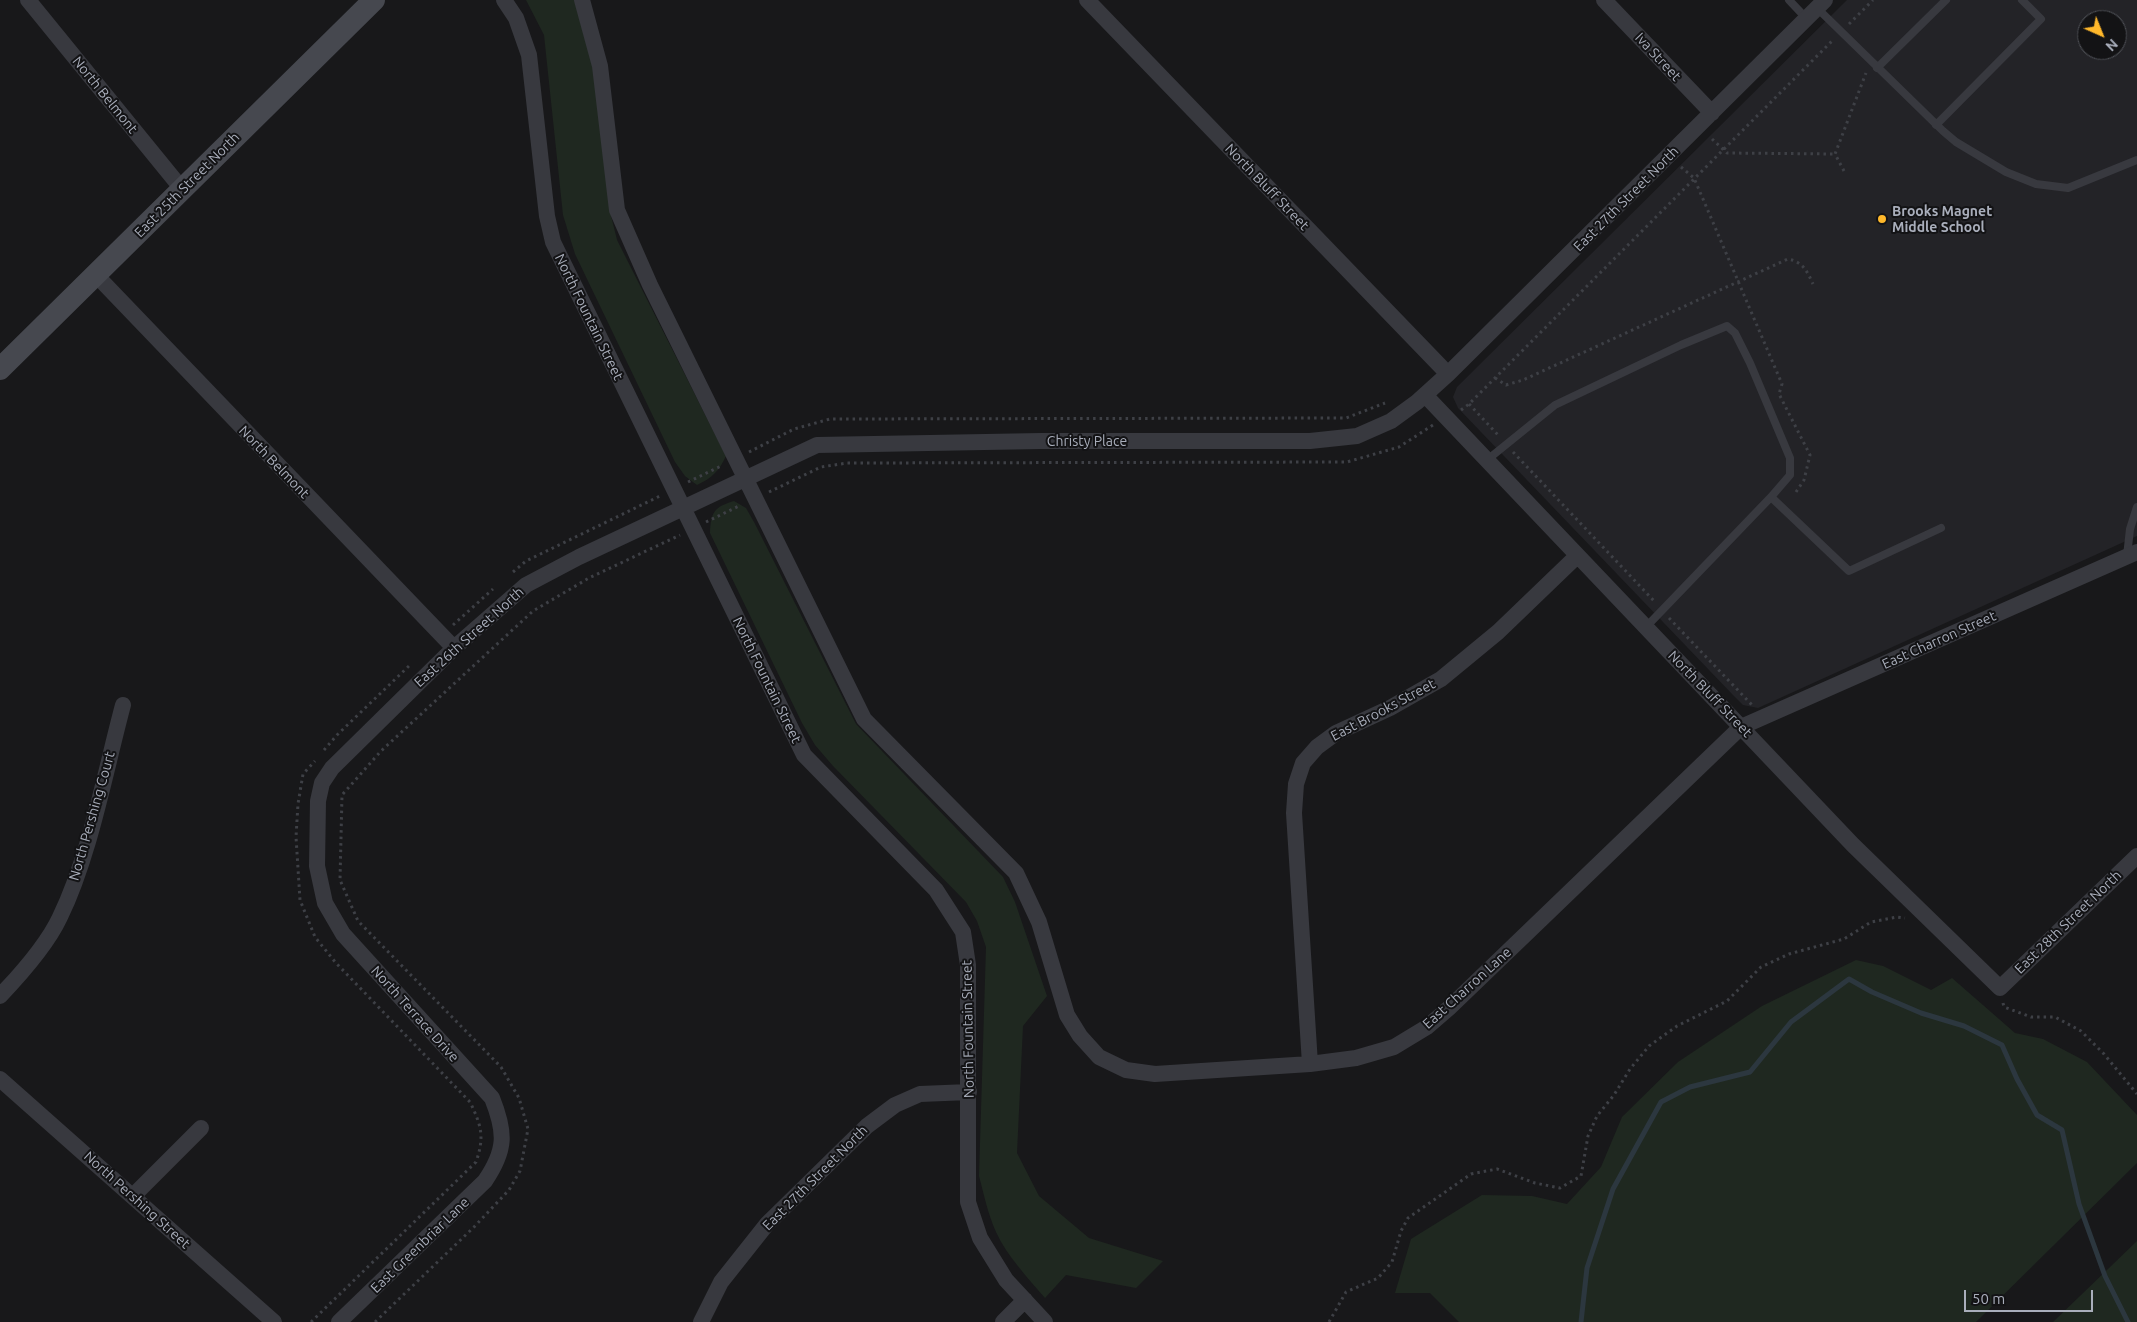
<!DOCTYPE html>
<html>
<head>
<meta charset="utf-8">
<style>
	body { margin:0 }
	#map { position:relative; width:2137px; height:1322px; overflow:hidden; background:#18181a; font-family:Ubuntu,sans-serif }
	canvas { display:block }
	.north { position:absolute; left:2077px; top:10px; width:50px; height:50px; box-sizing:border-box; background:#131315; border:1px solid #4f5157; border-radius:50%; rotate:136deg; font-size:14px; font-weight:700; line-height:20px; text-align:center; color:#a9aebb }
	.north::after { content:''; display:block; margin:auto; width:18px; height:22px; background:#ffb82b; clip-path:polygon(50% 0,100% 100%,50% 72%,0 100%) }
	.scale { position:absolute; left:1964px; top:1290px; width:129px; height:22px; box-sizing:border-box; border:2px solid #a9aebb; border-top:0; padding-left:6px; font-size:15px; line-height:18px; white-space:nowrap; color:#a9aebb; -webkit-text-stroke:4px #131315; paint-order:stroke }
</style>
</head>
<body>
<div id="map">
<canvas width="2137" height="1322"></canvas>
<div class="north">N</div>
<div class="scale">50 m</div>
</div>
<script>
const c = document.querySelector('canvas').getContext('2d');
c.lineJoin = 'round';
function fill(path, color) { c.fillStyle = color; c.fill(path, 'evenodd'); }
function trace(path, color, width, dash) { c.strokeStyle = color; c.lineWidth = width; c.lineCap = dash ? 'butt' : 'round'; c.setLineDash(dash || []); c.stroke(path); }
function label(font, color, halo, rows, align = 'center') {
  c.font = font + ' Ubuntu,sans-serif'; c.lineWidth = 4; c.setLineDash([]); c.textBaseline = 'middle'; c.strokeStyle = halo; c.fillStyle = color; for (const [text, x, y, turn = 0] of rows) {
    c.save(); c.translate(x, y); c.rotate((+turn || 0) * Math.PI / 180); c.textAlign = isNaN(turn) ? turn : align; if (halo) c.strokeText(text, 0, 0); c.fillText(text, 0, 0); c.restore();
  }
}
fill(new Path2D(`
	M1847 0H2137V536L1758 708 1743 705 1732 694 1458 408 1453 397 1457 387ZM2087 20H2117V50H2087Z`), '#232327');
fill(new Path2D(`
	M526 0H574L577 7 593 68 611 216 617 240 726 456C719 471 712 478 697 485L685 476 675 462 575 254 563 215 544 35Z
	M734 501 746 508 754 522 856 724 1003 877 1015 902 1047 996 1023 1026 1017 1153 1039 1196 1089 1238 1163 1261 1136 1288 1066 1275 1045 1298C1028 1278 1007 1256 996 1232 988 1214 984 1195 979 1176L986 947 977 921 966 902 833 766 815 745 802 723 710 533C711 512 714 507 734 501Z
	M1856 960 1883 966 1931 990 1952 978 2015 1033 2043 1039 2087 1062 2137 1115V1163L1976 1322H1459L1430 1293H1395L1411 1239 1482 1195 1532 1196 1567 1204 1601 1167 1622 1117 1678 1062 1762 1006Z
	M2137 1241V1322H2053Z`), '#1f2820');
trace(new Path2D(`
	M1581 1322 1587 1268 1613 1189 1661 1102 1690 1087 1750 1072 1791 1022 1849 979 1872 992 1921 1013 1964 1026 2002 1045 2017 1079 2037 1115 2062 1130 2079 1204 2105 1276 2128 1322`), '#2c373f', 5);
trace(new Path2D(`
	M1849 24 1873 0
	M1712 139 1727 153 1835 154
	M1681 167 1694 178 1782 384 1779 394 1810 455 1804 480 1794 495
	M1844 171 1835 154 1866 73
	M1495 378 1506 385 1523 380 1788 259C1803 262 1807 271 1813 284
	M1469 404 1499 436
	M1461 410 1469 404 1834 39
	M749 452 794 429 830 419 1346 418 1385 403
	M1513 452 1655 602
	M688 482 721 466
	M769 492 821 467 847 463 1347 462 1399 447 1433 425
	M706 522 741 505
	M513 572 526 561 660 496
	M1669 618 1753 706
	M453 625 493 589
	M324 750 337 735 410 665
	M2003 1003 2004 1007 2031 1017H2055L2081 1031 2104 1054 2137 1094
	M311 1322 476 1162C485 1136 481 1125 470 1102L336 963 315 937 300 900 296 837 298 804 303 774 315 761
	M375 1322 474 1227 509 1190 520 1171 528 1129 519 1098 501 1067 358 921 340 880 342 795 381 751 533 611 589 578 680 535
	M1329 1322 1346 1292 1378 1278 1392 1262 1401 1231 1408 1218 1471 1174 1497 1169 1535 1183 1560 1188 1581 1176 1588 1136 1597 1116 1614 1095 1630 1069 1649 1046 1677 1026 1727 1001 1761 967 1789 954 1844 939 1871 922 1897 917 1905 918`), '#3e4046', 3, [2.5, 4]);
trace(new Path2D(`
	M1789 0 1806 18
	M1817 8 1943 131 1956 142 2006 172 2036 184 2068 188 2137 160
	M1877 68 1946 0
	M1936 125 2041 19 2022 0
	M1487 460 1555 405 1681 345 1727 326 1735 333 1750 363 1790 458V475L1771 497 1646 627
	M1771 497 1849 571 1941 528
	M2127 556 2130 529 2137 507`), '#38393f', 8);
trace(new Path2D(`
	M28 0 182 189
	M504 0 516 18 529 55 547 216 553 242 804 755 936 890 963 932 968 965V1202L980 1238 1006 1280 1045 1322
	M582 0 600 66 617 210 650 285 864 719 1016 873 1039 922 1067 1015 1080 1036 1099 1057 1126 1070 1155 1074 1310 1064 1356 1058 1394 1047 1427 1027 1449 1008 1741 727 2137 552
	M1087 0 1448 374
	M1604 0 1712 113
	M96 275 454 648
	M1425 395 1853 845 2000 988 2137 856
	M0 996C21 974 47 945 60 917 90 855 105 772 123 705
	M1310 1064 1294 813 1296 784 1303 763 1317 747 1336 733 1390 708 1441 679 1498 632 1577 556
	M0 1079 274 1322
	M133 1196 201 1128
	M339 1322 485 1181C506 1150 506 1133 492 1098L343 934 325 903 317 866 318 801 322 783 332 768 454 648 526 585 579 557 817 445 1041 441H1310L1357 436 1391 421 1417 402 1448 374 1825 0
	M701 1322 721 1282 767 1224 867 1126 895 1105 920 1094 969 1092
	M1003 1322 1025 1300`), '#38393f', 16);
trace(new Path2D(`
	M0 369 374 0`), '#46484f', 22);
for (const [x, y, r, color] of [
	[1882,219,5,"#ffb82b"]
]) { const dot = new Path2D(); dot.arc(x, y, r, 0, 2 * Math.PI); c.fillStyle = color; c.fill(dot); trace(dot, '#131315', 2); }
label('14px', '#a9aebb', '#131315', [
	["Iva Street",1658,57,47],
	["North Belmont",105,95,51],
	["East 25th Street North",187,185,-45],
	["North Bluff Street",1267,187,46],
	["East 27th Street North",1626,199,-45],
	["North Fountain Street",589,317,64],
	["Christy Place",1087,441],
	["North Belmont",274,462,46],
	["East 26th Street North",469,637,-42],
	["East Charron Street",1939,640,-24],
	["North Fountain Street",767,680,64],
	["North Bluff Street",1710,694,46],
	["East Brooks Street",1383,710,-28],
	["North Pershing Court",92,816,-74],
	["East 28th Street North",2068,922,-44],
	["East Charron Lane",1467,988,-42],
	["North Terrace Drive",415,1014,48],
	["North Fountain Street",968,1029,-91],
	["East 27th Street North",815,1178,-45],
	["North Pershing Street",137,1200,42],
	["East Greenbriar Lane",420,1245,-44]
]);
label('bold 14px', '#a9aebb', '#131315', [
	["Brooks Magnet",1892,211],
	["Middle School",1892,227]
], 'left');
</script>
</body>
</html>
